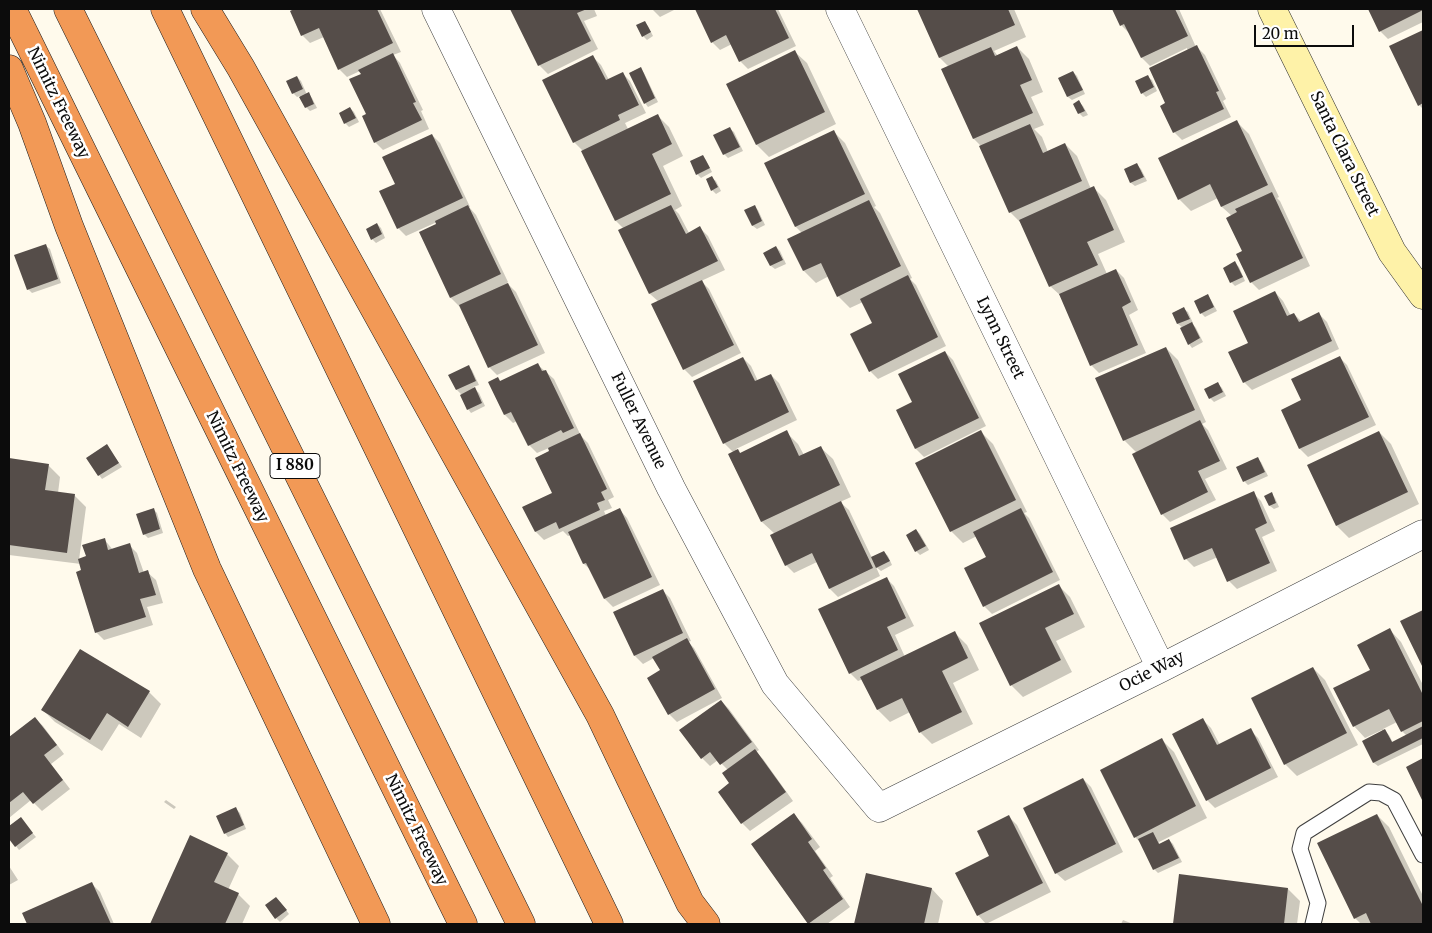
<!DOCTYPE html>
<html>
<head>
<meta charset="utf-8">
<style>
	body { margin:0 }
	#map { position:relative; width:1432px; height:933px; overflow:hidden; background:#fffaec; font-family:Merriweather,serif }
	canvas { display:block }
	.frame { position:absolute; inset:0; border:10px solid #0c0c0c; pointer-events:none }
	.scale { position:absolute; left:1254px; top:25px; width:100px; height:22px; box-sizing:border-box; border:2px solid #0c0c0c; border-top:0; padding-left:6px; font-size:15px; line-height:18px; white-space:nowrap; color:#0c0c0c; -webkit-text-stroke:4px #fff; paint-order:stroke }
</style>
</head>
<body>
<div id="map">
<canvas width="1432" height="933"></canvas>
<div class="frame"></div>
<div class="scale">20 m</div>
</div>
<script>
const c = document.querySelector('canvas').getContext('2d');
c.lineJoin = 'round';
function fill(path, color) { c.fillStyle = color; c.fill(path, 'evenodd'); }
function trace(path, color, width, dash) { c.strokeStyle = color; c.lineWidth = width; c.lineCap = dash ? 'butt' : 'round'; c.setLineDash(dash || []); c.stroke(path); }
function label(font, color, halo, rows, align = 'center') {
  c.font = font + ' Merriweather,serif'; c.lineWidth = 5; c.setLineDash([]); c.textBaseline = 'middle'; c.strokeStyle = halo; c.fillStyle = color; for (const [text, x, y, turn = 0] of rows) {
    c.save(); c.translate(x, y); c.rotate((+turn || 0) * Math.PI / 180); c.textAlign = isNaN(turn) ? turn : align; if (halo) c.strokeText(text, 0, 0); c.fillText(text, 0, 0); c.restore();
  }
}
fill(new Path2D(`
	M297 9H380L401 52 393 55 400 63 423 110 421 111 429 129 383 150 375 142 368 115 362 75 360 71 347 77 339 69 324 37 310 43 302 35 291 12Z
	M512 9H594L597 16 584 21 598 49 548 74 539 65Z
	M652 9H676L660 17Z
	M696 9H778L796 46 748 69 740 61 732 44 720 50 712 42Z
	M918 9H1014L1026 37 994 51 998 56 1017 47 1029 59 1043 92 1031 97 1044 125 1034 129 1042 137 1048 152 1065 144 1077 156 1091 189 1094 188 1106 200 1125 242 1098 254 1107 274 1116 270 1124 278 1138 310 1129 315 1146 353 1099 373 1091 365 1061 296 1050 286 1022 224 1010 212 981 146 974 139 949 67 940 58Z
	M1113 9H1179L1195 45 1205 55 1226 99 1223 101 1231 117 1182 140 1174 132 1167 104 1188 51 1187 48 1150 66 1142 58 1129 33 1121 25Z
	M1369 9H1423V22L1388 39 1380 31Z
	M645 23 648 26 653 36 647 40 643 36Z
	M1423 31V109L1419 105 1391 46Z
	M795 52 807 63 836 124 769 157 757 145 728 84Z
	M593 57 601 65 609 80 622 73 630 81 646 113 625 123 628 129 657 115 669 127 683 156 663 166 682 206 675 210 679 214 689 233 700 228 708 236 725 270 701 281 709 289 741 353 692 377 684 369 659 302 650 294 619 231 624 229 616 221 583 151 574 142Z
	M641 69 644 73 658 102 648 107 645 103Z
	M1073 72 1077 76 1085 94 1072 100 1068 97 1059 79Z
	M297 77 301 81 307 95 308 94 312 98 317 108 310 111 306 107 300 96 297 97 293 93Z
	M1148 77 1152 80 1157 91 1146 97 1142 93Z
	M1079 102 1083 106 1088 115 1083 117 1079 113Z
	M350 108 354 112 359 122 349 127 345 123Z
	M1237 122 1249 134 1279 197 1277 198 1280 201 1310 266 1259 290 1251 282 1243 252 1232 216 1222 207 1218 198 1191 211 1179 199Z
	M730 129 734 132 743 151 728 158 724 154Z
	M833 131 845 143 876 206 874 207 880 213 912 278 910 279 916 285 946 346 878 379 870 371 874 323 863 302 850 308 838 296 829 276 816 283 804 271 788 240 802 233 796 227 766 164Z
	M432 135 440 143 470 207H469L476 215 508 282 507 283 516 292 545 353 497 375 489 367 459 306 451 298 420 233 438 225 437 222 406 236 398 228 396 184Z
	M703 156 706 160 712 172 701 178 697 174Z
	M1137 165 1141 169 1147 181 1135 186 1131 183 1125 170Z
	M712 178 716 181 721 191 716 194 712 190Z
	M755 207 758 210 765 225 757 229 753 226 746 211Z
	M377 224 381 228 385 238 376 243 372 239Z
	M46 246 50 249 61 283 32 293 28 289Z
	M776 247 780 251 786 264 775 269 771 266 765 253Z
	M1235 263 1239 267 1245 281 1235 286 1231 282Z
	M1275 292 1283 301 1291 316 1294 314 1302 322 1319 314 1327 322 1339 349 1252 390 1244 382 1250 344Z
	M1208 296 1211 300 1217 311 1205 317 1201 313Z
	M1184 309 1188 312 1193 323H1192L1196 328 1203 342 1192 348 1189 344 1183 328 1178 324 1173 313Z
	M1166 348 1178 360 1206 422 1202 424 1208 430 1227 469 1205 479 1216 500 1170 522 1162 514 1137 453 1124 440Z
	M945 352 953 360 986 426 924 457 916 449 898 410 913 403Z
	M1339 357 1347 365 1376 425 1308 457 1300 449 1282 410 1303 401Z
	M743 358 751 366 758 381 771 375 779 383 797 420 736 449 741 454 786 432 798 444 804 455 821 448 833 459 851 497 840 502 849 510 872 558 884 552 888 556 892 565 881 571 876 567 880 576 838 597 830 589 817 562 794 573 786 565 775 534 762 522 729 455 734 453 724 443Z
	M538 365 554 379 581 436 588 443 614 497 608 500 612 508 604 511 606 516 619 509 627 518 660 585 613 607 605 599 592 571 584 564 571 535 568 536 563 531 544 540 536 532 524 507 554 493 551 452 549 448 537 453 529 445 517 421 513 423 505 415 490 383 501 382Z
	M469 367 472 370 479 385 473 387 479 393 485 406 471 413 468 409 462 395 457 390Z
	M1218 384 1222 388 1226 396 1214 402 1210 398Z
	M981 432 993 444 1027 512 1024 513 1029 518 1060 580 992 614 984 606 988 558 977 536 963 543 951 531Z
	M1379 432 1391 444 1419 504 1349 538 1337 526Z
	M107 446 122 467 102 479 99 475Z
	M9 459 48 465 60 477 58 493 74 495 86 507 79 560 88 557 104 539 113 550 129 545 137 553 144 573 147 572 156 580 163 603 147 607 153 625 104 640 96 632 81 564 9 555Z
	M1257 459 1261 462 1268 476 1248 485 1245 482 1238 467Z
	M1253 493 1261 501 1275 531 1262 537 1277 571 1237 589 1229 581 1218 557 1194 567 1186 559Z
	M1272 494 1275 498 1279 507 1274 509 1270 506 1266 496Z
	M153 509 157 513 163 533 148 538 144 534Z
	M916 530 920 534 929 550 920 555 916 551Z
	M886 578 894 586 914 626 895 635 905 657 955 633 967 645 979 670 953 683 973 724 932 744 920 732 910 712 890 722 878 710 863 679 858 681 850 673Z
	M1058 585 1070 597 1085 627 1056 641 1072 672 1023 697 1011 685Z
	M662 590 670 598 691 641 688 642 694 648 722 698 677 722 669 714 662 671 654 658 643 664 635 656Z
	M1423 611V665L1402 622Z
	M1390 630 1401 642 1423 685V744L1378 766 1374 763 1364 742 1383 732 1382 730 1365 738 1354 726ZM1397 722 1402 731 1407 736 1393 743 1389 735 1383 729Z
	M1313 668 1325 680 1358 745 1297 776 1285 764Z
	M149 692 161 704 141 738 119 724 102 751 55 722 43 710Z
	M721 701 729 709 759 750 756 752 763 759 793 801 750 831 742 823 728 770 718 760 710 766 702 758Z
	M35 718 43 726 64 754 51 764 70 789 42 811 31 800 9 818V739Z
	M1203 720 1211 728 1220 745 1250 730 1258 738 1278 777 1215 808 1207 800Z
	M1162 740 1174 752 1207 818 1159 842 1160 845 1169 840 1173 844 1182 862 1158 873 1154 869 1141 843 1135 837Z
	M1083 779 1091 787 1123 852 1065 881 1056 873Z
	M166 800 176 807 174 809 164 802Z
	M236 809 240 813 246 829 228 837 225 833Z
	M794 815 802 823 820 847 815 851 833 876 830 878 850 907 827 924H810L753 844Z
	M1377 815 1389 827 1423 896V924H1361L1355 918Z
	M1009 817 1017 825 1051 892 986 924 978 915 991 857Z
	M20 819 36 837 19 850 9 837V828Z
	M191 837 227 854 239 866 228 890 238 894 250 906 242 924H151Z
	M9 866 18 880 9 885Z
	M867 875 932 889 943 901 938 924H856Z
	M1180 876 1288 889 1300 901 1297 924H1174Z
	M92 884 100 892 114 924H28L24 914Z
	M280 902 289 914 280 922 276 918Z
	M1123 920 1133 924H1121Z`), '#0003');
fill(new Path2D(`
	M294 9H377L393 43 338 70 319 28 301 36 290 11Z
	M510 9H587L577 13 591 41 538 66Z
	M695 9H775L789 38 739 62 726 35 711 43Z
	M917 9H1008L1015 25 939 58Z
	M1112 9H1175L1188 36 1141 58 1124 24 1120 26Z
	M1368 9H1423V10L1379 32Z
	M645 21 651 32 642 37 636 25Z
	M1423 30V103L1418 106 1389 46Z
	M1197 45 1219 91 1216 92 1224 109 1173 133 1160 106 1165 103 1149 68Z
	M1017 46 1032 80 1020 85 1033 113 973 139 941 69 991 47 995 56Z
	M795 50 825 112 756 145 726 84Z
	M393 53 416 102 413 103 422 120 374 143 362 116 366 114 349 79 361 74 358 70Z
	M593 55 606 80 623 72 639 105 618 115 620 120 573 143 542 80Z
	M641 67 655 98 644 104 629 73Z
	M1073 71 1083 90 1067 97 1058 78Z
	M1148 75 1154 87 1141 94 1135 81Z
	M297 76 303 89 292 94 286 81Z
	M309 92 314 104 305 108 299 97Z
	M1079 100 1085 111 1078 114 1073 104Z
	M350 107 356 118 344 124 339 113Z
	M658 114 672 144 652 154 671 194 615 221 581 151Z
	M1237 120 1268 185 1221 207 1210 184 1178 200 1158 158Z
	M1030 124 1043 153 1065 143 1082 181 1009 213 979 146Z
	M730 127 740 147 723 155 713 135Z
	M834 130 865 194 795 227 764 163Z
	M432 134 463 198 397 229 379 191 395 184 382 157Z
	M703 155 710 168 696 175 690 161Z
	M1137 163 1144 177 1130 183 1124 169Z
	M712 176 718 187 711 191 706 179Z
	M1094 186 1114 230 1087 242 1098 265 1049 287 1019 220Z
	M1272 192 1303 258 1250 283 1236 254 1242 251 1226 218 1237 212 1235 209Z
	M869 200 901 266 837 297 821 263 803 271 787 239Z
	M468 205 501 274 450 298 419 232 436 224 435 221Z
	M671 205 686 234 700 226 718 261 649 294 618 230Z
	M755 205 762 221 752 226 744 210Z
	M377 223 382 234 371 240 366 229Z
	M46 244 58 279 27 290 14 255Z
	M776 246 783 260 770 266 763 253Z
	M1235 261 1243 277 1230 283 1223 268Z
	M1116 269 1131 302 1122 307 1138 345 1090 366 1059 294Z
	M908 275 938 337 869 372 850 334 872 323 860 299Z
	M702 280 734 345 683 370 651 304Z
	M508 283 538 345 488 368 459 305Z
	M1275 291 1287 316 1294 313 1299 322 1319 312 1332 341 1243 383 1228 352 1248 343 1233 311Z
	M1208 294 1214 307 1200 314 1194 301Z
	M1184 307 1190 319 1177 324 1172 313Z
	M1192 322 1200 338 1188 345 1180 328Z
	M1166 347 1195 410 1123 441 1095 378Z
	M945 351 979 418 915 449 896 410 912 402 898 374Z
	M1340 356 1369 417 1299 449 1281 410 1301 400 1291 379Z
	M743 357 755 381 771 374 789 412 723 444 693 381Z
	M538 363 542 371 546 370 574 428 563 433 561 430 528 446 511 412 504 415 488 382 498 377 500 381Z
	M469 365 476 381 456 390 448 375Z
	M1218 382 1223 392 1209 399 1204 389Z
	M475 387 482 403 467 410 460 395Z
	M1200 420 1220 461 1198 471 1208 492 1161 515 1132 454Z
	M787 430 799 456 821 446 840 485 761 522 728 454 738 449 740 453Z
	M981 430 1016 500 950 532 915 463Z
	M1379 431 1408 492 1336 526 1307 465Z
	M580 433 607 489 601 492 605 500 597 503 600 510 559 529 556 522 535 532 522 507 552 493 535 458 549 451 548 448Z
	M107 444 119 463 98 476 86 458Z
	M1258 457 1265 472 1243 482 1236 467Z
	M9 458 49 464 45 490 75 494 67 553 9 545Z
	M1254 491 1267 523 1255 529 1270 563 1227 582 1212 548 1184 560 1170 528Z
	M1272 492 1276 503 1269 506 1264 496Z
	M841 501 873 568 829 589 812 553 785 566 770 535Z
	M154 508 160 529 143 535 136 514Z
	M620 508 652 577 604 599 586 563 583 564 568 532Z
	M1021 508 1053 572 983 607 964 568 986 557 973 532Z
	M916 529 926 546 915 552 906 535Z
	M105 538 108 550 130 543 139 573 148 570 156 595 140 599 146 617 95 633 76 572 81 570 78 559 86 556 82 545Z
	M884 551 890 561 876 568 871 557Z
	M887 577 906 618 887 627 898 650 849 674 818 609Z
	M1059 584 1074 614 1045 628 1061 660 1010 686 979 623Z
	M663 589 683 633 634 656 613 612Z
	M1423 610V668L1400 621Z
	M1390 628 1423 695V721L1401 732 1389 709 1353 727 1333 688 1370 670 1357 645Z
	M955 631 968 658 942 671 962 712 919 733 902 698 877 710 860 677Z
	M687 638 715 689 668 715 647 678 660 670 652 657Z
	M80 649 150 691 128 727 107 713 90 740 41 710Z
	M1313 667 1347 733 1284 765 1251 698Z
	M721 700 752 742 720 765 710 752 701 759 679 730Z
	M35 717 57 745 44 755 63 780 33 804 23 792 9 803V737Z
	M1203 718 1217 745 1251 728 1271 768 1206 801 1172 734Z
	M1423 726V738L1373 763 1362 741 1385 729 1392 742Z
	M1162 738 1196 806 1134 838 1100 770Z
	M755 749 786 792 741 824 718 792 729 783 722 773Z
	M1423 758V802L1406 767Z
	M1083 778 1116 844 1055 874 1023 808Z
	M236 807 244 825 224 834 216 816Z
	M794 813 812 839 808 842 826 868 823 870 843 899 808 924 751 844Z
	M1377 814 1423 906V924H1371L1366 913 1354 919 1317 843Z
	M1009 815 1043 883 977 916 955 873 989 856 977 831Z
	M21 817 33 833 15 847 9 839V826Z
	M1153 832 1159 844 1169 839 1179 858 1153 870 1138 839Z
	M190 835 228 853 214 882 239 893 225 924H195L192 923V924H150Z
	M866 873 932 888 924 924H854Z
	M1179 874 1288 888 1284 924H1173Z
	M92 882 111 924H27L22 913Z
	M276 897 287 910 275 919 265 905Z`), '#554d49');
const service = new Path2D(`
	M1313 924 1318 903 1300 849 1304 833 1369 792 1381 793 1394 800 1423 855`);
const minor = new Path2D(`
	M436 9 671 488 775 684 879 808 1161 668 1423 534
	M840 9 1161 668`);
const secondary = new Path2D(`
	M1272 9 1392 252 1423 295`);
const motorway = new Path2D(`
	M12 9 463 924
	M68 9 374 626 521 924
	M165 9 609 924
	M205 9 241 68 600 715 690 903 706 924
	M9 69 32 123 69 226 207 569 376 924`);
trace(service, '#3f3f3f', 17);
trace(minor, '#3f3f3f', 29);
trace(secondary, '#2e2e2e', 29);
trace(motorway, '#1d1d1d', 29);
trace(service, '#fff', 15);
trace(minor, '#fff', 28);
trace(secondary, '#fef2a8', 28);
trace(motorway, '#f29956', 28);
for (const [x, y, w] of [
	[295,466,50]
]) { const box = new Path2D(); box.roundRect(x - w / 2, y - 12.5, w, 25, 4); c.fillStyle = '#fff'; c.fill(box); trace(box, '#0c0c0c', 1); }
label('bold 15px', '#0c0c0c', null, [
	["I 880",295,466]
]);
label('16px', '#0c0c0c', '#fff', [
	["Nimitz Freeway",58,103,64],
	["Santa Clara Street",1344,154,64],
	["Lynn Street",1000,338,64],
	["Fuller Avenue",638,421,64],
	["Nimitz Freeway",237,467,64],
	["Ocie Way",1152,672,-27],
	["Nimitz Freeway",416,830,64]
]);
</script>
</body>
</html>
